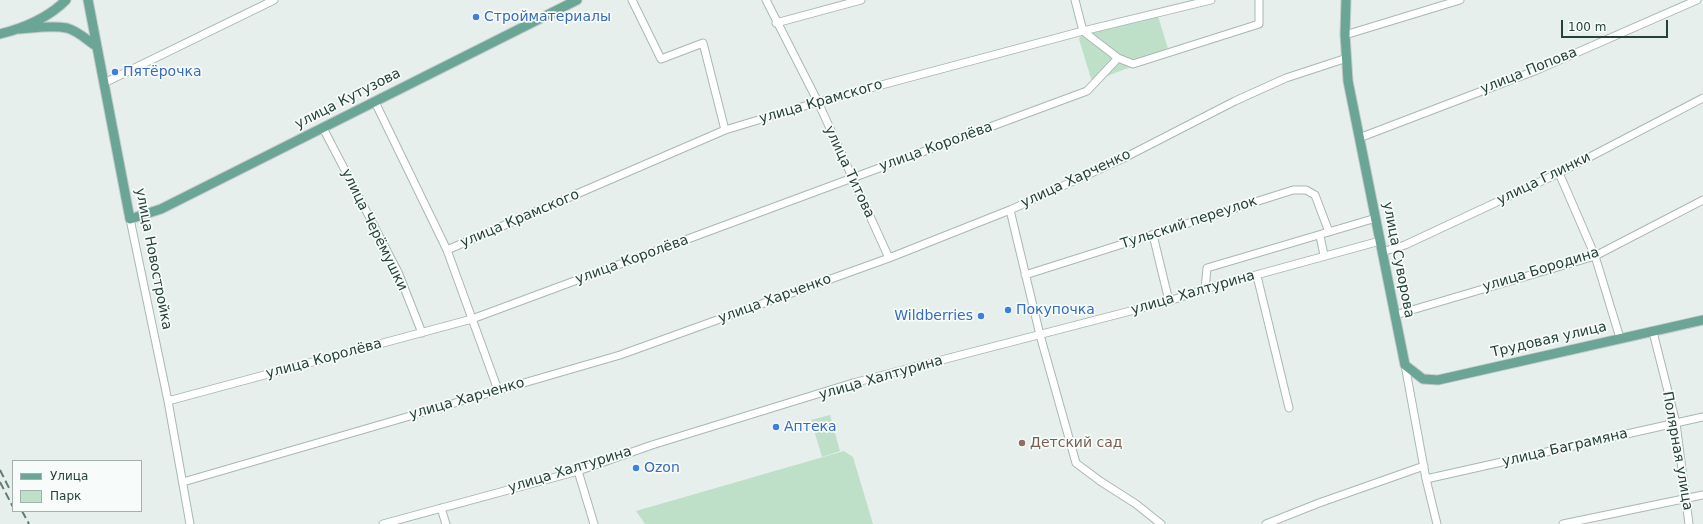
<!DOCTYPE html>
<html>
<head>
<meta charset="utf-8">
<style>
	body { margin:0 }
	#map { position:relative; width:1703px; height:524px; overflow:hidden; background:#e6efeb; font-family:"DejaVu Sans",sans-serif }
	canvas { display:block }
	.legend { position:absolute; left:12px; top:460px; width:130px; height:52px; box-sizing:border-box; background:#f7fbf9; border:1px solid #a3b1ad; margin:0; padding:5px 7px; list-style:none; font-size:12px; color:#24423a }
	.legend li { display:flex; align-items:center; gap:8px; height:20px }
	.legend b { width:20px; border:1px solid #a3b1ad }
	.scale { position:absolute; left:1561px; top:20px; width:107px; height:18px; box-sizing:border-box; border:2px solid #24423a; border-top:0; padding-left:5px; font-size:12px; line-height:14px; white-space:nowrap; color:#24423a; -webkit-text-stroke:3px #f7fbf9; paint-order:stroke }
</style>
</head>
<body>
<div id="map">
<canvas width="1703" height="524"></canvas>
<ul class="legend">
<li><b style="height:5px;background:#6aa596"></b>Улица</li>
<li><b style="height:11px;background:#bfe0c8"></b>Парк</li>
</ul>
<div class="scale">100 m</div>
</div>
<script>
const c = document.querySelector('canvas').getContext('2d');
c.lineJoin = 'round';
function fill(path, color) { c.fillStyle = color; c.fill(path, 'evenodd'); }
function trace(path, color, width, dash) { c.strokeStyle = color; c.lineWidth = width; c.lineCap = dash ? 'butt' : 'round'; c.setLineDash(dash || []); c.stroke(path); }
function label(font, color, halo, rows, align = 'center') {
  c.font = font + ' "DejaVu Sans",sans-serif'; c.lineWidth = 3.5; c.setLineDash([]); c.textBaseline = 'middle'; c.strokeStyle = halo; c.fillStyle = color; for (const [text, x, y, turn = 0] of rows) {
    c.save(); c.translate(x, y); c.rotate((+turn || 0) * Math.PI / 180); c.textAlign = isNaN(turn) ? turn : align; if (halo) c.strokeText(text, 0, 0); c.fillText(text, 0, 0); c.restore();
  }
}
fill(new Path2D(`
	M1157 13 1169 52 1092 82 1079 39 1083 31Z
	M830 415 840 451 822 457 811 420Z
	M844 451 853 457 873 524H645L636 511Z`), '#bfe0c8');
const minor = new Path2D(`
	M632 0 661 59 703 43 725 130
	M766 0 818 102 889 258
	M776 23 861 0
	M1345 35 1460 0
	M1118 58 1133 64 1259 24V0
	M104 83 274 0
	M375 102 447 250 498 390
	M323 128 398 272 422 333
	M1359 138 1537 70 1697 0
	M1559 173 1595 256 1620 338
	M1010 210 1040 335 1076 463 1100 481 1136 504 1161 524
	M130 219 168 401 190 524
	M1153 235 1169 301
	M1320 236 1324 255
	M447 250 725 130 818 102 1083 31 1211 0
	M1382 252 1405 245 1559 173 1703 98
	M1025 275 1293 190H1306L1315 195 1329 232
	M1257 276 1289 408
	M1205 289 1207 268 1376 218
	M1395 315 1595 256 1703 200
	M1653 332 1676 423 1689 524
	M1405 365 1426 479 1437 524
	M168 401 472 319 1087 91 1118 58 1083 31 1075 0
	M578 471 594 524
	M1426 479 1703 417
	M183 482 620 355 889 258 1010 210 1122 159 1235 101 1286 78 1347 58
	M441 508 446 524
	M383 524 578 471 652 445 853 383 1169 301 1205 289 1380 241
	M1266 524 1319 503 1424 466
	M1563 524 1703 495`);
const major = new Path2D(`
	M88 0 130 219 161 209 577 0
	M1346 0 1345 35 1348 81 1405 365 1423 379 1438 380 1703 320
	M20 29C35 28 52 25 67 28 78 31 87 40 96 46
	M0 34C24 28 48 18 66 0`);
trace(minor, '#a8b8b2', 9);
trace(major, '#c2cac8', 11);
trace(minor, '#fff', 7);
trace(major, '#6aa596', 9);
trace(new Path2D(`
	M0 470 9 488
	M0 482 13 507
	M22 511 29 524`), '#5f7d75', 2, [8, 4]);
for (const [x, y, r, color] of [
	[476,17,4,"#3f7fe0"],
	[115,72,4,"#3f7fe0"],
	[1008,310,4,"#3f7fe0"],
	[981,316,4,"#3f7fe0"],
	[776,427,4,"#3f7fe0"],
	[1022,443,4,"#8d6e63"],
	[636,468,4,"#3f7fe0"]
]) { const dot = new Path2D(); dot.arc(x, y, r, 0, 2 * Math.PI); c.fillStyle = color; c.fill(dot); trace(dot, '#f7fbf9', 1.5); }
label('14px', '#366cbe', '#f7fbf9', [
	["Стройматериалы",484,17],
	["Пятёрочка",123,72],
	["Покупочка",1016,310],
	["Wildberries",973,316,"right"],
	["Аптека",784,427],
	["Ozon",644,468]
], 'left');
label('14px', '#24423a', '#f7fbf9', [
	["улица Попова",1529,71,-22],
	["улица Кутузова",348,99,-27],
	["улица Крамского",821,102,-16],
	["улица Королёва",936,147,-20],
	["улица Титова",849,172,65],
	["улица Харченко",1076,179,-25],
	["улица Глинки",1544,179,-26],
	["улица Крамского",520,219,-23],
	["Тульский переулок",1189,223,-18],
	["улица Черёмушки",374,230,64],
	["улица Новостройка",153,259,79],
	["улица Королёва",632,260,-20],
	["улица Суворова",1398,260,79],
	["улица Бородина",1541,270,-17],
	["улица Халтурина",1193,293,-16],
	["улица Харченко",775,299,-20],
	["Трудовая улица",1549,340,-13],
	["улица Королёва",324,359,-15],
	["улица Халтурина",881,378,-16],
	["улица Харченко",467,399,-16],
	["улица Баграмяна",1565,448,-13],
	["Полярная улица",1677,451,80],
	["улица Халтурина",570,470,-17]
]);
label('14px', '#785e54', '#f7fbf9', [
	["Детский сад",1030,443]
], 'left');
</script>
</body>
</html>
